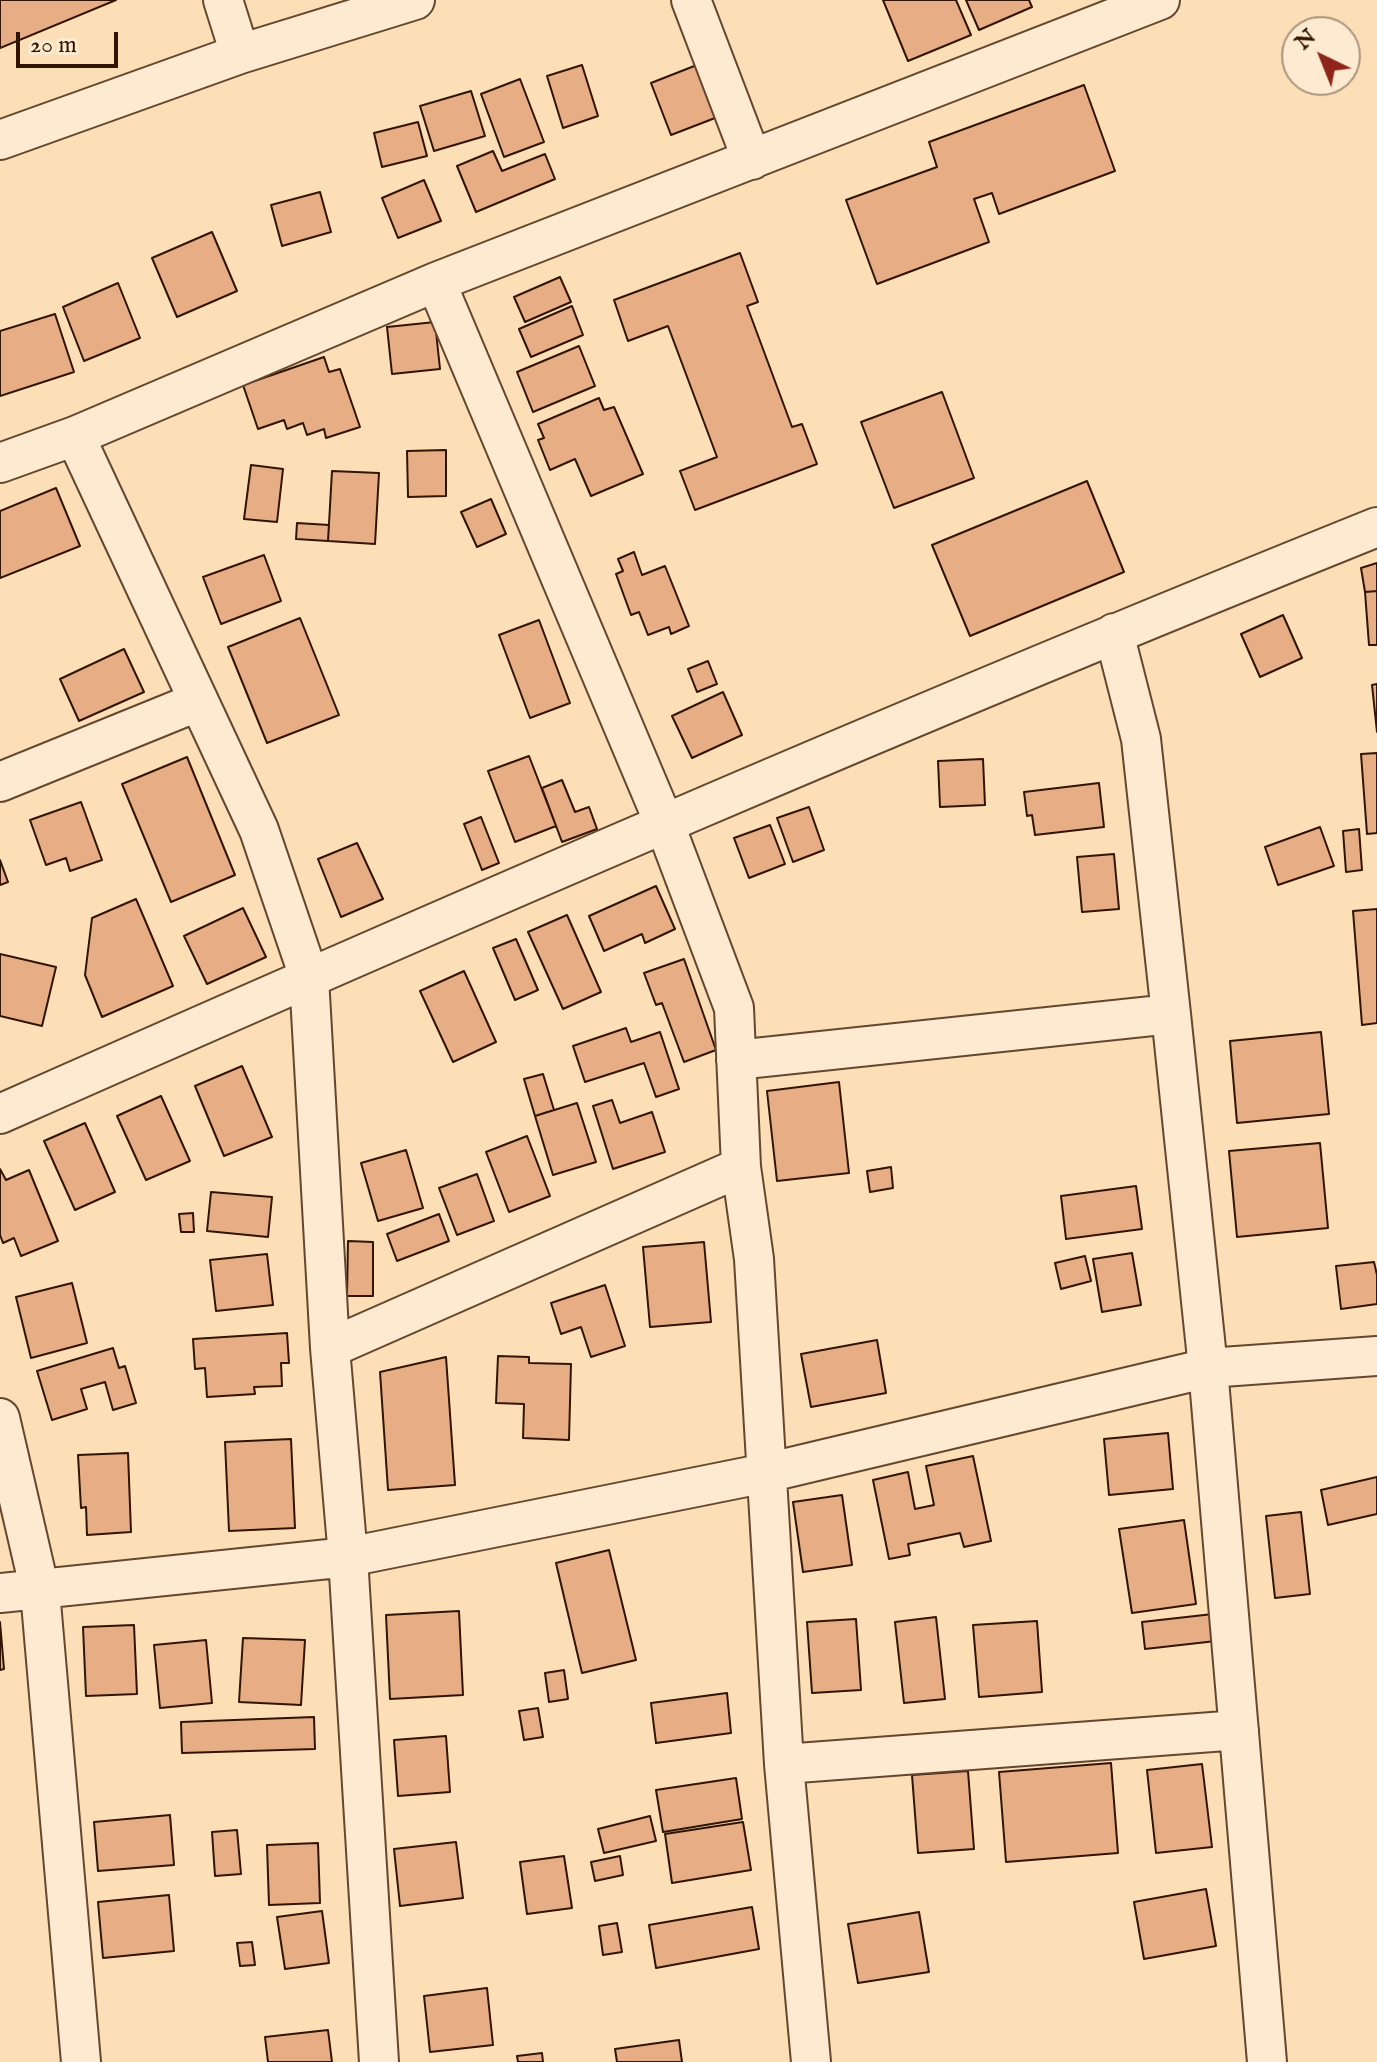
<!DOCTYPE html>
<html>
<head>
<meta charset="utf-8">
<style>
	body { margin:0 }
	#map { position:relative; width:1377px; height:2062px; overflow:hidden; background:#fcdfb6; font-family:"IM FELL English",serif }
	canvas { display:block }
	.north { position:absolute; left:1281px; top:16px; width:80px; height:80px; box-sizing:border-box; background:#fdead0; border:2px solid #ab947d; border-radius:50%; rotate:317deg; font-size:22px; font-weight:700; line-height:32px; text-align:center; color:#311401 }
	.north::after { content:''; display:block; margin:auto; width:28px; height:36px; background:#8f2418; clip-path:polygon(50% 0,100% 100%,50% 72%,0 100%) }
	.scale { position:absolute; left:16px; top:32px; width:102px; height:36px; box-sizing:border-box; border:4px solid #311401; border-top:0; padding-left:10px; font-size:24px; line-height:28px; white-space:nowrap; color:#311401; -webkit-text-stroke:6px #fdead0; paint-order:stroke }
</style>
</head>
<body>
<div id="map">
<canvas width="1377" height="2062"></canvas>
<div class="north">N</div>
<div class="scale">20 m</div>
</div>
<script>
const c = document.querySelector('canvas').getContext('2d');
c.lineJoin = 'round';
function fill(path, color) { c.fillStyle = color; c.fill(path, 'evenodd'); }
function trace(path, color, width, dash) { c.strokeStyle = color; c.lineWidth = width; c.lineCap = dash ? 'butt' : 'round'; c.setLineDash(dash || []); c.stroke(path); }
const building = new Path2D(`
	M0 0H116L0 48Z
	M883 0H956L971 35 908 61Z
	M966 0H1029L1032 7 979 30Z
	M707 61 728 113 671 135 651 83Z
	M582 65 598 116 563 128 547 76Z
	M520 79 544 142 504 157 481 94Z
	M1084 85 1115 171 999 214 992 193 974 199 989 242 877 284 846 200 937 167 929 142Z
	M471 91 485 136 434 151 420 106Z
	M418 122 427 156 382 167 374 133Z
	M493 151 502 171 545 154 555 179 476 212 457 166Z
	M424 180 441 221 398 238 382 198Z
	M320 192 331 232 282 246 271 205Z
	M212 232 237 291 177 317 152 258Z
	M740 253 758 302 747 306 792 427 802 424 817 464 695 510 680 471 717 457 668 326 628 341 614 300Z
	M560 277 571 302 525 322 514 297Z
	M118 283 140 338 84 361 63 307Z
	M572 306 583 335 531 357 519 329Z
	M55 314 74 372 0 396V331Z
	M435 322 440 369 392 374 387 327Z
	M579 346 595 386 533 412 517 372Z
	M324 357 329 372 340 369 360 427 326 438 324 429 307 435 303 423 287 429 284 420 258 429 243 385Z
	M942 392 974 478 894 508 861 422Z
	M599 398 604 410 614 407 643 474 591 496 575 459 550 470 538 440 544 438 538 424Z
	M446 450V496L408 497 407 451Z
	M251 465 283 469 277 522 244 519Z
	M332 471 379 473 375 544 328 541Z
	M1087 481 1124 572 970 636 932 545Z
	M56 488 80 546 0 578V511Z
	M491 499 506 534 477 547 461 512Z
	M297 523 329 525 328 541 296 539Z
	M634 552 642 575 665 566 689 626 671 634 669 627 648 635 639 612 631 615 616 574 623 571 618 559Z
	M264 555 281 601 221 624 203 577Z
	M1377 563V591L1365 592 1361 568Z
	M1377 591V645H1369L1365 592Z
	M1283 615 1302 658 1260 677 1241 634Z
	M300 618 339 715 267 743 228 647Z
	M539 620 570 703 530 718 499 635Z
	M124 649 144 692 79 721 60 679Z
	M708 661 717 684 697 692 688 669Z
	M1377 684V732L1372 685Z
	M723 692 742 735 692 758 672 716Z
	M1377 753V833L1367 834 1361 754Z
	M529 756 556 826 515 842 488 771Z
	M187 757 235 875 171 902 122 784Z
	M983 759 985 805 940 807 938 761Z
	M562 780 575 812 589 807 597 829 562 842 542 788Z
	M1099 783 1104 827 1035 835 1032 815 1027 816 1024 792Z
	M81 802 102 860 70 871 66 858 46 865 30 820Z
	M809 807 824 850 793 862 777 818Z
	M481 817 499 863 482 870 464 824Z
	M770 825 785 864 749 878 734 838Z
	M1320 827 1334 866 1278 885 1265 847Z
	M1359 829 1362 870 1346 872 1343 831Z
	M357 843 383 899 341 917 318 859Z
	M1114 854 1119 909 1082 912 1077 857Z
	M0 860 8 882 0 885Z
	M656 886 675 929 645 943 642 934 604 951 589 916Z
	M136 899 173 986 102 1017 85 975 92 918Z
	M243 908 266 957 207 984 184 936Z
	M1377 909V1023L1362 1025 1353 911Z
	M567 915 601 992 563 1009 528 932Z
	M516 939 538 990 515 1000 493 948Z
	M0 954 56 967 42 1026 0 1016Z
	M684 959 716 1050 684 1062 662 1003 656 1005 644 973Z
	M464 971 496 1042 453 1062 420 991Z
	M626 1028 631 1042 660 1032 679 1089 656 1097 644 1063 585 1082 573 1046Z
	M1321 1032 1329 1114 1237 1123 1230 1041Z
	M242 1066 272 1137 224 1156 195 1086Z
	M543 1074 554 1110 535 1116 524 1079Z
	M839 1082 849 1173 777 1181 767 1091Z
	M161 1096 190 1161 146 1180 117 1116Z
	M612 1100 620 1123 652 1112 665 1152 613 1169 593 1106Z
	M577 1103 596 1162 553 1175 535 1116Z
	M85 1123 115 1192 75 1210 44 1141Z
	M527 1136 550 1196 509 1212 486 1152Z
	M1320 1143 1328 1228 1237 1237 1229 1151Z
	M406 1150 423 1208 378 1221 361 1163Z
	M891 1167 893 1188 870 1192 867 1171Z
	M0 1169 6 1180 29 1170 58 1241 21 1256 14 1238 3 1243 0 1235Z
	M477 1174 494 1221 457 1235 439 1188Z
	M1136 1186 1142 1229 1066 1239 1061 1196Z
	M211 1192 272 1197 268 1237 207 1231Z
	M193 1213 194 1232H181L179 1214Z
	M439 1214 449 1241 397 1261 387 1234Z
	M348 1241 373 1242V1296H347Z
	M704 1242 711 1322 650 1327 643 1247Z
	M1132 1253 1141 1305 1102 1312 1093 1259Z
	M267 1254 273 1305 216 1311 210 1260Z
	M1085 1256 1091 1281 1061 1289 1055 1263Z
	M1374 1262 1377 1275V1304L1341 1309 1336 1266Z
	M72 1283 87 1343 31 1358 16 1297Z
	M605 1285 625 1346 591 1357 581 1327 561 1334 551 1303Z
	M287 1333 289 1363H281L282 1386 254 1387 255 1394 207 1397 205 1368 195 1369 193 1339Z
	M877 1340 886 1393 811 1407 801 1354Z
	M113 1348 119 1368 125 1366 136 1403 113 1410 105 1382 81 1389 87 1409 52 1420 37 1371Z
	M498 1356 529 1357V1363L571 1364 569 1440 523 1438 524 1404 496 1403Z
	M446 1357 455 1485 388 1490 380 1372Z
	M1168 1433 1173 1489 1109 1495 1104 1439Z
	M291 1439 295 1528 229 1531 225 1442Z
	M128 1453 131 1532 87 1535 86 1507 81 1508 78 1455Z
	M973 1456 991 1541 964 1547 960 1533 908 1544 910 1555 889 1559 873 1480 908 1472 915 1509 934 1505 926 1466Z
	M1377 1477V1514L1328 1525 1321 1490Z
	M842 1495 852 1565 803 1572 793 1502Z
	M1301 1512 1310 1594 1275 1598 1266 1516Z
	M1184 1520 1196 1604 1132 1613 1119 1529Z
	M609 1550 636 1660 582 1673 556 1563Z
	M459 1611 463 1695 390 1699 386 1615Z
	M1213 1614 1216 1641 1145 1649 1142 1622Z
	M936 1617 945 1699 904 1703 895 1622Z
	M856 1619 861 1690 812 1693 807 1622Z
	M1037 1621 1042 1692 979 1697 973 1625Z
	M0 1622 4 1669 0 1670Z
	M134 1625 137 1694 86 1696 83 1627Z
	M243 1638 305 1640 301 1705 239 1702Z
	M206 1640 212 1703 160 1708 154 1645Z
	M564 1670 568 1699 549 1702 545 1673Z
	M727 1693 731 1733 656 1743 651 1703Z
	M538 1708 543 1737 524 1740 519 1711Z
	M314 1717 315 1749 182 1753 181 1722Z
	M446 1736 450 1792 398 1796 394 1740Z
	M1111 1763 1118 1853 1006 1862 999 1772Z
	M1202 1764 1212 1847 1156 1853 1147 1770Z
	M968 1771 974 1849 918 1853 912 1775Z
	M736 1778 742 1819 663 1832 656 1790Z
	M170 1815 174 1865 98 1871 94 1822Z
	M650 1816 656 1841 604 1853 598 1829Z
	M743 1822 751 1870 672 1883 665 1834Z
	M237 1830 241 1874 215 1876 212 1832Z
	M456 1842 463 1898 400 1906 394 1849Z
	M318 1843 320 1903 269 1905 267 1845Z
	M564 1856 572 1908 527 1914 520 1862Z
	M620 1856 623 1875 595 1881 591 1862Z
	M1206 1889 1216 1946 1144 1959 1134 1902Z
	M169 1895 174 1951 103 1958 98 1902Z
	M752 1907 759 1949 656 1968 649 1925Z
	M322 1911 329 1963 285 1969 277 1917Z
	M919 1912 929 1972 858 1983 848 1924Z
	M617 1923 622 1952 603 1955 599 1926Z
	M252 1942 255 1965 240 1966 237 1943Z
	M487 1988 493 2045 430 2052 424 1996Z
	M328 2030 332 2062H268L265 2037Z
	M679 2040 682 2062H617L615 2049Z
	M542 2053 543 2062H518L517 2056Z`);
fill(building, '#e7ad85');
trace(building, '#311401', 2);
const street = new Path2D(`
	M223 0 240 54
	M691 0 752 160
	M0 140 240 54 415 0
	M436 282 665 825 734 1008 741 1167 754 1259 784 1764 811 2062
	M75 436 259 830 309 977 330 1348 348 1557 379 2062
	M0 463 75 436 436 282 1160 0
	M1114 633 1141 739 1171 1014 1208 1368 1267 2062
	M0 782 197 702
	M736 1060 1171 1014
	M0 1114C456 912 914 713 1377 527
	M330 1348 741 1167
	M0 1418 40 1591 81 2062
	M0 1593 348 1557 766 1473 1208 1368 1377 1356
	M784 1764 1239 1730`);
trace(street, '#64472e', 42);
trace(street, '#fdead0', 38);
</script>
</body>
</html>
